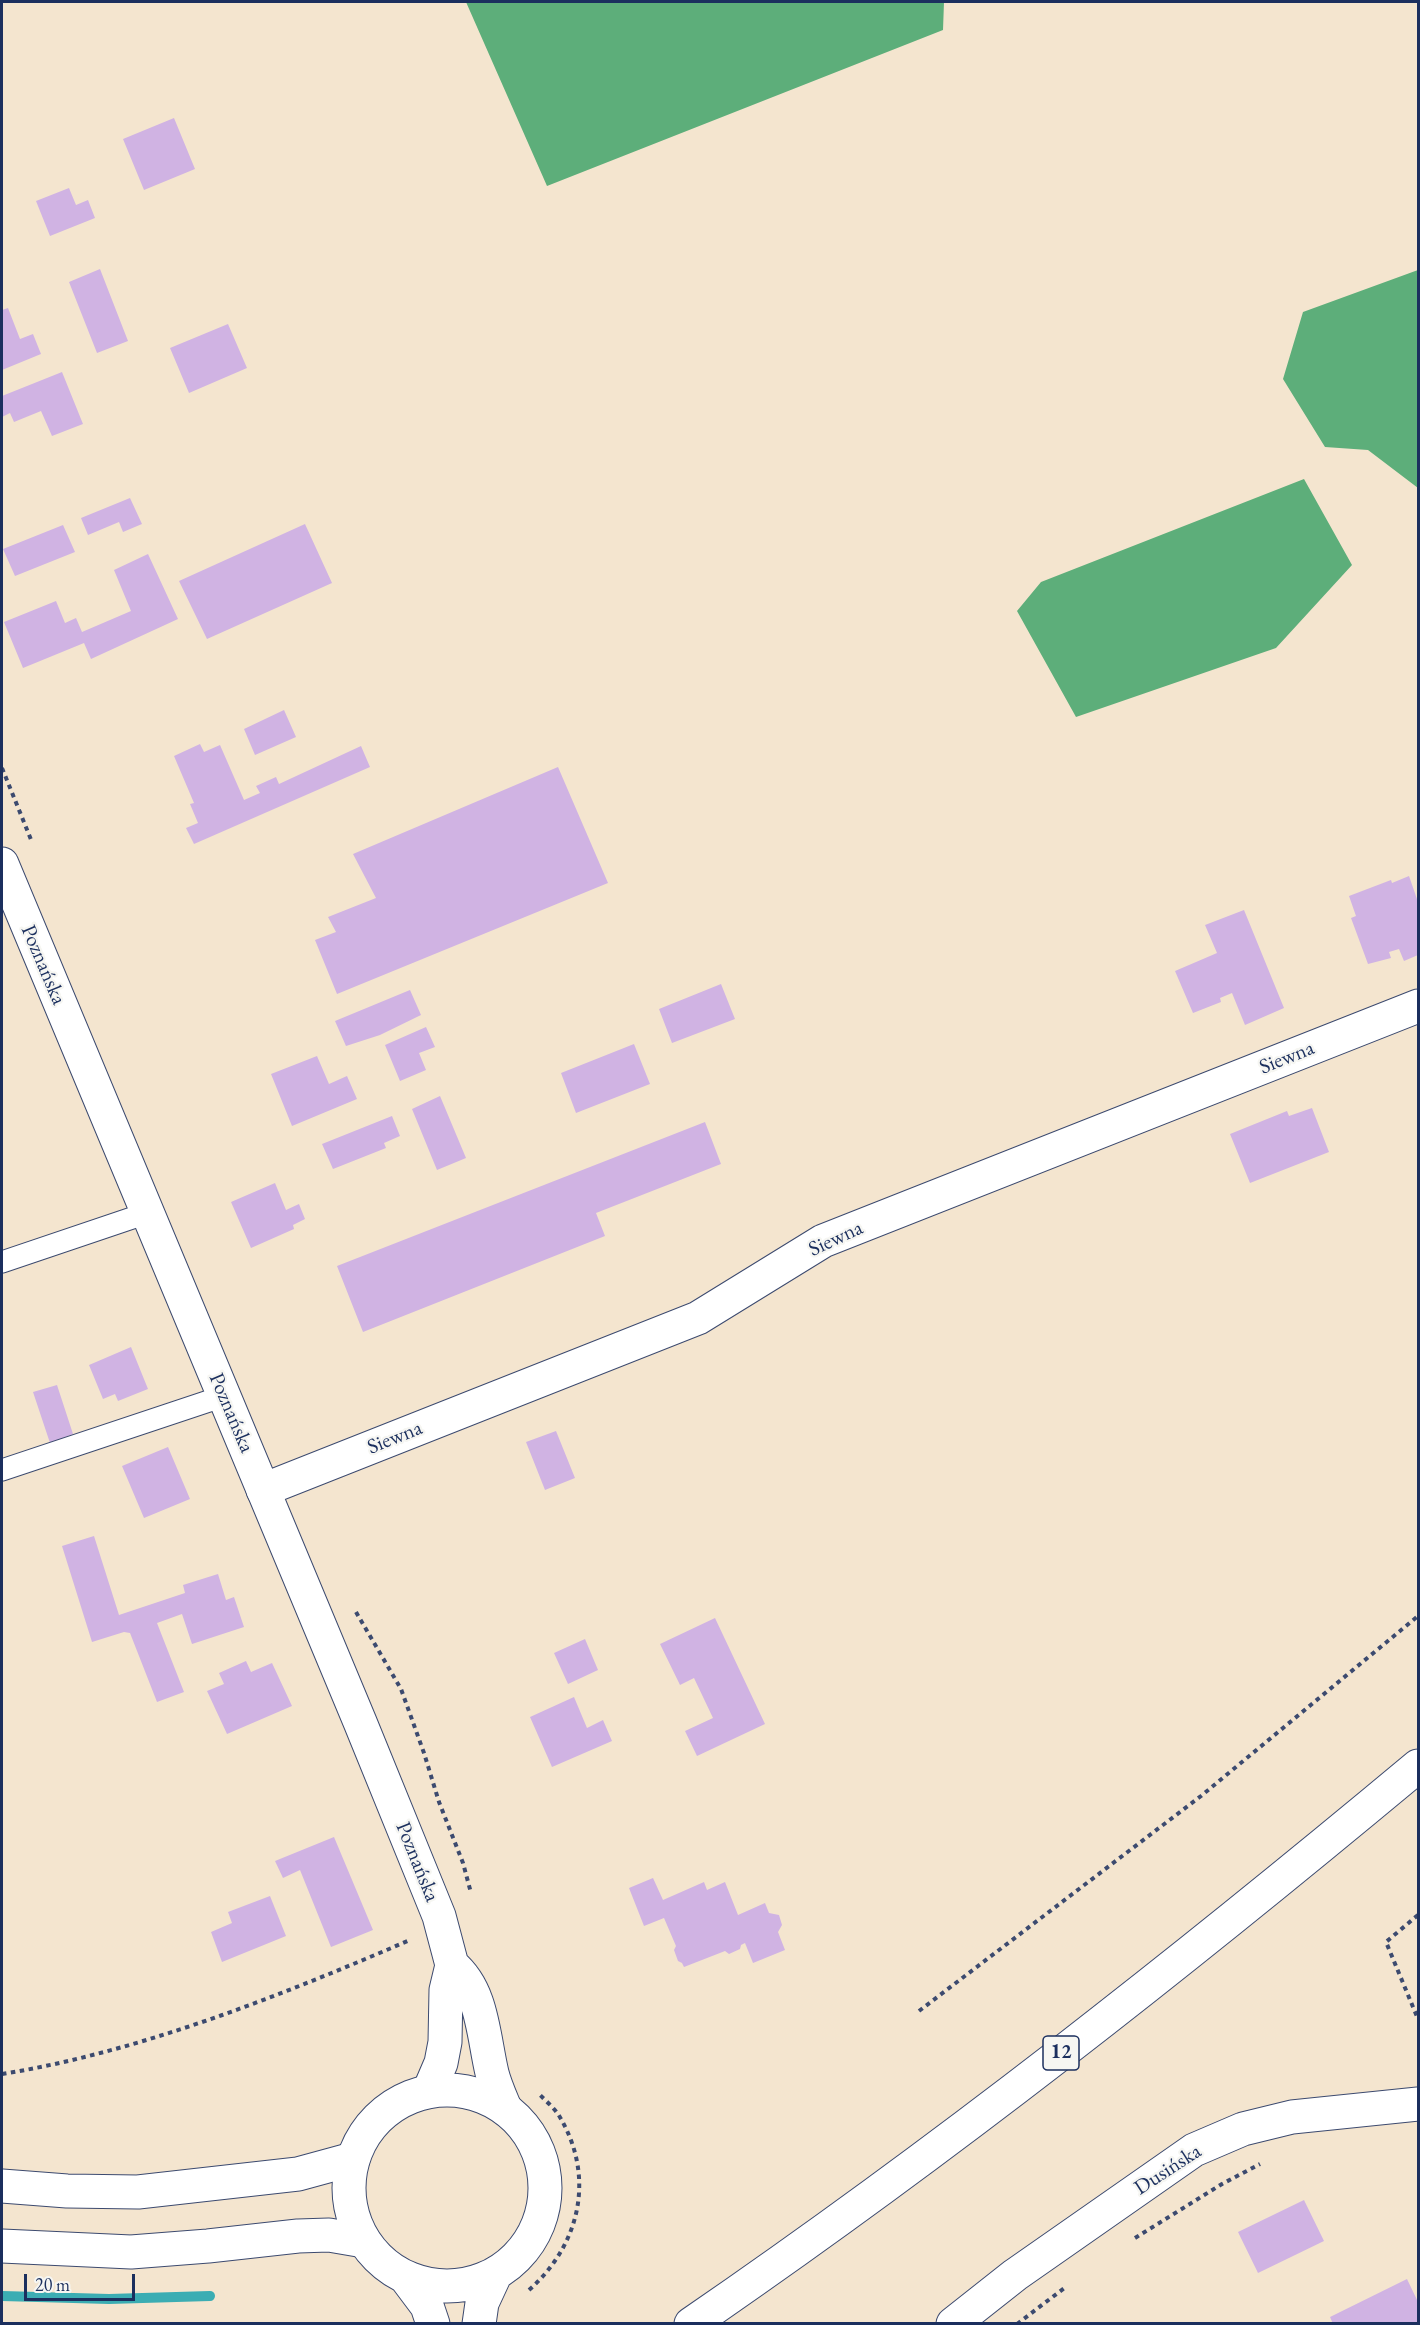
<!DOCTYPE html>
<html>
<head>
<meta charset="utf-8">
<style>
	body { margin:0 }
	#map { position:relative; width:1420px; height:2325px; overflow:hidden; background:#f4e5cf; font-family:"EB Garamond",serif }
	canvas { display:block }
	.frame { position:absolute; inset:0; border:3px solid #1b2f5e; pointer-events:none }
	.scale { position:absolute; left:24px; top:2274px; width:111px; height:27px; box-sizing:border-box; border:3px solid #1b2f5e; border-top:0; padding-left:8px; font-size:18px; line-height:21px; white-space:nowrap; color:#1b2f5e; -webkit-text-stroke:4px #f6f6f2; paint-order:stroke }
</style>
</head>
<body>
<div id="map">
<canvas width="1420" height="2325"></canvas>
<div class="frame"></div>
<div class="scale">20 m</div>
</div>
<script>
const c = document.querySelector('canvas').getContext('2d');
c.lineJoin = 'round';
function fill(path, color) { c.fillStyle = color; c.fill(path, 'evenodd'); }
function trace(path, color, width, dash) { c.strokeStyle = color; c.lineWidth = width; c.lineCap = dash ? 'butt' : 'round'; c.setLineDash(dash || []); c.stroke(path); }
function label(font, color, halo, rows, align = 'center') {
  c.font = font + ' "EB Garamond",serif'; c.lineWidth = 4.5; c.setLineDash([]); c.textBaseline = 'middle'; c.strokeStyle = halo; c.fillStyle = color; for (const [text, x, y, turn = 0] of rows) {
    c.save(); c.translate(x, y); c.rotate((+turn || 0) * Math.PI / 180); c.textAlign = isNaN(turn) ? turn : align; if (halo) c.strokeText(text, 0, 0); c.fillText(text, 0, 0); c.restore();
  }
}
fill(new Path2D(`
	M466 2H944L943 30 547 186Z
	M1418 270V488L1368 450 1325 447 1283 379 1303 312Z
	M1304 479 1352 565 1276 648 1076 717 1017 611 1041 582Z`), '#5dae7a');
trace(new Path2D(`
	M2 2296 109 2299 210 2296`), '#3badb3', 10);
fill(new Path2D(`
	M174 118 195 169 144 190 123 139Z
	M69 188 76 205 88 200 95 218 50 236 36 201Z
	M100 269 128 341 97 353 69 282Z
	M8 308 20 339 33 334 41 354 2 370V310Z
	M228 324 247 368 189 393 170 348Z
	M62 372 83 424 52 436 41 411 14 422 10 413 2 417V396Z
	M130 498 142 524 123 532 119 522 88 535 81 518Z
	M305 524 332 583 207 639 179 581Z
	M63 525 75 552 15 576 3 549Z
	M148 554 178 619 91 659 84 643 23 668 4 622 56 601 65 623 76 618 82 632 131 611 114 570Z
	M284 710 296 737 255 755 244 729Z
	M200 744 204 752 220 745 244 800 260 793 256 786 276 777 279 784 361 746 370 767 194 844 186 828 198 823 190 804 194 803 174 756Z
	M558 767 608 883 337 994 315 940 336 932 328 917 376 898 353 854Z
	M1409 876 1418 902V955L1404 961 1399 949 1389 952 1391 958 1368 964 1351 918 1356 916 1349 896 1391 880 1392 883Z
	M1244 910 1284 1008 1245 1025 1232 993 1220 998 1221 1002 1193 1013 1175 971 1217 953 1205 925Z
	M721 984 735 1019 672 1043 659 1009Z
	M410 990 421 1015 380 1035 346 1046 335 1021Z
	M426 1027 435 1047 419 1053 426 1070 400 1081 385 1045Z
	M634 1044 650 1084 576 1113 561 1073Z
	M317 1056 329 1084 347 1076 357 1099 292 1126 271 1074Z
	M440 1096 466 1158 437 1170 412 1109Z
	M1312 1108 1329 1152 1250 1183 1230 1134 1287 1111 1289 1116Z
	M392 1116 400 1136 384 1143 386 1148 333 1169 322 1144Z
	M705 1122 721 1164 596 1213 605 1236 363 1332 337 1266Z
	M275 1183 286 1210 299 1204 305 1219 293 1225 294 1229 251 1248 231 1202Z
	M131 1347 148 1389 118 1401 115 1394 103 1399 89 1365Z
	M57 1385 73 1434 50 1443 33 1392Z
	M556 1431 575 1478 545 1490 526 1442Z
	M168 1447 190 1499 144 1518 122 1466Z
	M94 1536 119 1615 185 1593 183 1585 218 1574 226 1600 234 1597 244 1627 192 1644 182 1614 157 1623 184 1692 157 1702 130 1633 124 1632 92 1642 62 1546Z
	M715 1618 765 1724 697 1756 685 1731 713 1718 694 1678 680 1685 660 1644Z
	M585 1639 598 1670 568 1684 554 1653Z
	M246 1661 251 1672 272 1663 292 1706 227 1734 207 1691 224 1684 219 1673Z
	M574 1697 587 1728 603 1720 612 1741 552 1767 530 1717Z
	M334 1837 373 1930 331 1947 300 1870 283 1878 275 1861Z
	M653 1878 663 1900 704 1882 707 1890 725 1882 738 1915 765 1903 769 1913 779 1915 782 1925 778 1932 785 1950 753 1963 745 1943 741 1945 740 1949 729 1954 725 1951 684 1967 682 1963 678 1961 674 1950 676 1946 664 1918 644 1926 629 1888Z
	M270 1896 286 1936 222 1962 211 1932 232 1923 228 1912Z
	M1304 2200 1324 2241 1258 2273 1238 2232Z
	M1407 2279 1418 2302V2324H1333L1330 2317Z`), '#d0b3e3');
const service = new Path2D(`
	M2 1262 147 1213
	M2 1470 224 1396`);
const minor = new Path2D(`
	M263 1490 698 1318 823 1241 1418 1006
	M953 2324 1015 2275 1194 2150 1243 2129 1292 2117 1418 2104`);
const tertiary = new Path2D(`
	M2 864 360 1722 439 1916 452 1965 446 1990 445 2042 441 2063 429 2091
	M452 1965C483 1991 483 2035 492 2073 495 2085 500 2096 505 2108`);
const secondary = new Path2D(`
	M349 2188a98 98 0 1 1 196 0a98 98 0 1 1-196 0Z
	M406 2278 427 2306 433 2324
	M479 2324 482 2303 495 2275`);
const primary = new Path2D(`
	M2 2186 67 2191 138 2192 298 2174 353 2159
	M2 2246 131 2252 208 2246 298 2236 329 2235 364 2241
	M691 2324C943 2151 1184 1961 1418 1766`);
trace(service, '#3c4a6f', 23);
trace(minor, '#3c4a6f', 35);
trace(tertiary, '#3c4a6f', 35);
trace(secondary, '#3c4a6f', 35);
trace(primary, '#3c4a6f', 35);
trace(new Path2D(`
	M2 768 32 842
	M356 1612 401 1689 424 1753 439 1802 463 1863 471 1893
	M1418 1915 1386 1942 1418 2019
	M919 2011 1201 1796 1418 1616
	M2 2074C140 2052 282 1995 410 1940
	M1135 2238 1222 2184 1260 2164
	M529 2290C581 2244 596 2175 558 2114 553 2107 545 2100 539 2094
	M1017 2324 1067 2286`), '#3c4a6f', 4, [4.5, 4.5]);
trace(service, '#fff', 21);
trace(minor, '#fff', 33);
trace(tertiary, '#fff', 33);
trace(secondary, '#fff', 33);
trace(primary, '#fff', 33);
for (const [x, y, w] of [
	[1061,2053,36]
]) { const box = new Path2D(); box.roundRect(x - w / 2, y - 17, w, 34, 4.5); c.fillStyle = '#f6f6f2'; c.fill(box); trace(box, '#1b2f5e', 1.5); }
label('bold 20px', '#1b2f5e', null, [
	["12",1061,2053]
]);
label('21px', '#1b2f5e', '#f6f6f2', [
	["Poznańska",43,965,67],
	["Siewna",1287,1058,-22],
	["Siewna",836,1239,-25],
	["Poznańska",231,1413,67],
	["Siewna",395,1438,-22],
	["Poznańska",417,1862,68],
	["Dusińska",1168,2170,-33]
]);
</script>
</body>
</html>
